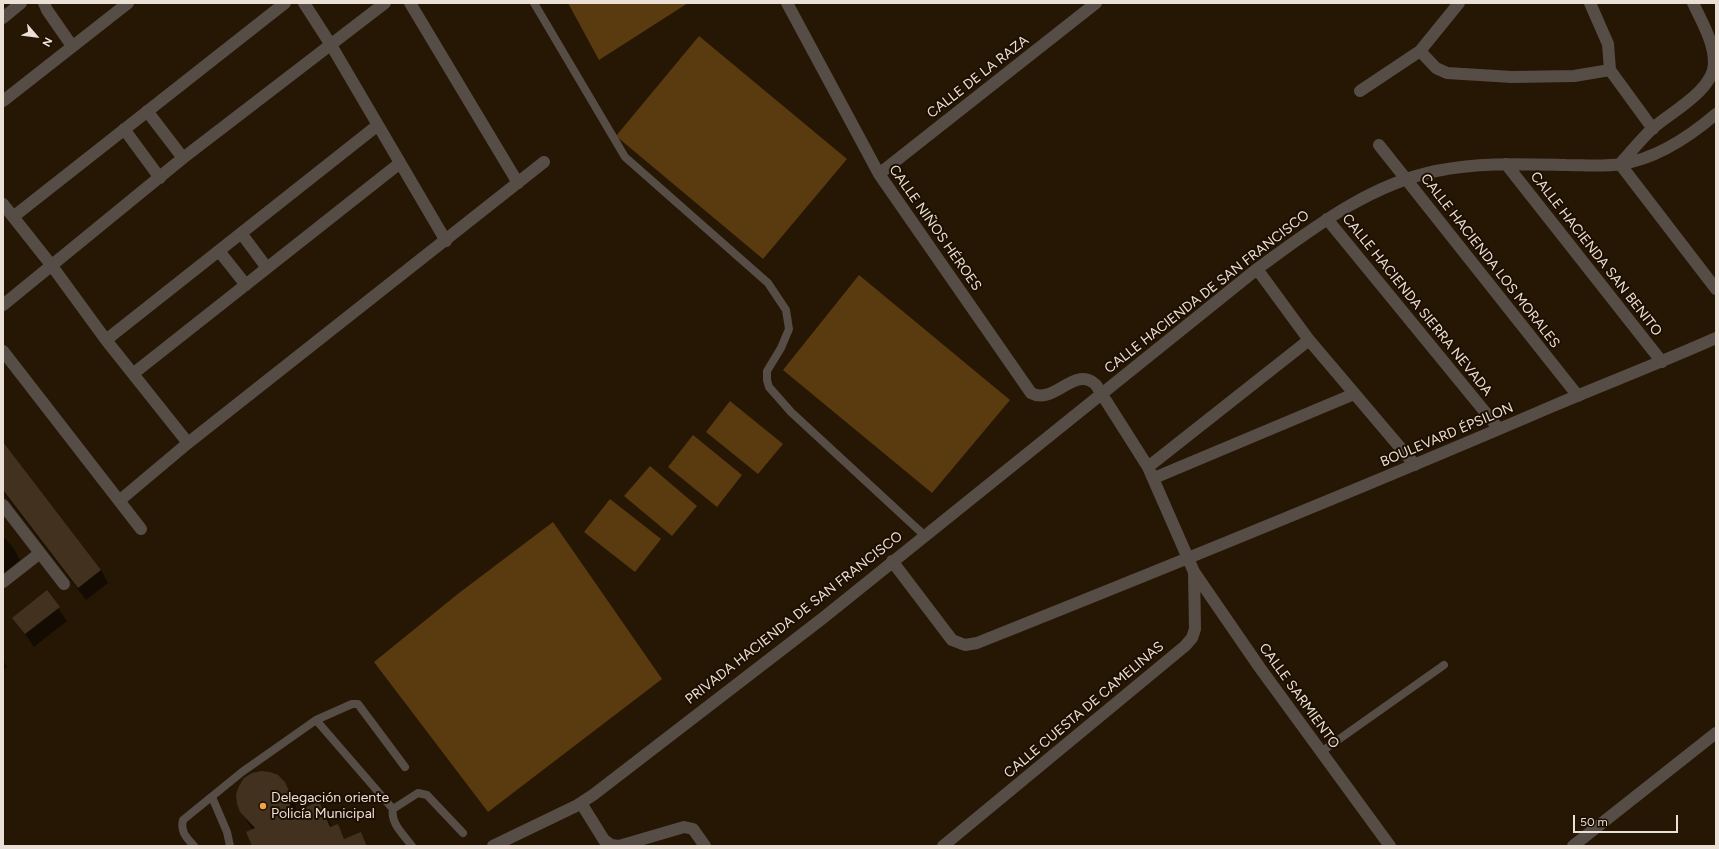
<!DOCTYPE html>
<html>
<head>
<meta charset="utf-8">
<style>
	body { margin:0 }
	#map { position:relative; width:1719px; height:849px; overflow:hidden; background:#261705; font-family:Figtree,sans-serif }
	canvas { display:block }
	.frame { position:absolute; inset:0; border:4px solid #ebe0d5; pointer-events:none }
	.north { position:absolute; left:16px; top:16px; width:40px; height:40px; -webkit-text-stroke:3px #1c0e00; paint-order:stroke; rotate:118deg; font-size:11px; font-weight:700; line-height:16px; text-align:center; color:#ebe0d5 }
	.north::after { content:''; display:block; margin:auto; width:14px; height:18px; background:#ebe0d5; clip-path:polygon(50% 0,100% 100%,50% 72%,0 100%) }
	.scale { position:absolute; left:1573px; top:815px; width:105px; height:18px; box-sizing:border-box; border:2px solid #ebe0d5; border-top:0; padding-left:5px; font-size:12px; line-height:14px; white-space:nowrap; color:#ebe0d5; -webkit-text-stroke:3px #1c0e00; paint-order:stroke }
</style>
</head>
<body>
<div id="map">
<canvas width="1719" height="849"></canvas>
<div class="frame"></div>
<div class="north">N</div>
<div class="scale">50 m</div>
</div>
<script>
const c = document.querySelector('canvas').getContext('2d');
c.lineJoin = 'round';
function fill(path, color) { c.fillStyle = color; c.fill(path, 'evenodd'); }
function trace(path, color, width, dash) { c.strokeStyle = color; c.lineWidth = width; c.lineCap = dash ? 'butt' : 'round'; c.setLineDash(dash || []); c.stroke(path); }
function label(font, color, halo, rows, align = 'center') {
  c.font = font + ' Figtree,sans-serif'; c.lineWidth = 4; c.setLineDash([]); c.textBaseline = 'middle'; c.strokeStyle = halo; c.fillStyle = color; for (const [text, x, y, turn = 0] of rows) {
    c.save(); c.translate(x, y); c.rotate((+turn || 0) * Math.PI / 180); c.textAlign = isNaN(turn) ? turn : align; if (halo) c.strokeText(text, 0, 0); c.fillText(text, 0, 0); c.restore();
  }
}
fill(new Path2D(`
	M568 3H688L599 60Z
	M699 36 847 159 763 259 616 136Z
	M859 275 1010 400 932 493 783 370Z
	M730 401 783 444 758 474 706 432Z
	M693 435 742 475 717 507 668 467Z
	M650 466 697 506 672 536 624 496Z
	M610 499 661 539 635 572 584 532Z
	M553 522 662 679 488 812 374 662 459 593Z`), '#5a3a0f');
fill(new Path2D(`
	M3 443 101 570 108 583 86 600 3 492Z
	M3 536 13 547 20 560 3 574Z
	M47 592 67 621 34 647 14 618Z
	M3 659 7 667 3 670Z
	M284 783 296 805V812L319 802 332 827 337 825 345 840 361 833 368 846H253V830L241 812Z`), '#0007');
fill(new Path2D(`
	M3 442 101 570 78 588 3 490Z
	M47 590 60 607 25 634 12 618Z
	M261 771 270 772 278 775 285 782 289 791 291 814 319 801 330 827 338 824 344 839 361 832 367 846H252L246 832 255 828 240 812 237 804 236 794 239 786 244 778 252 773Z`), '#42311f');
trace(new Path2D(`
	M534 3 625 157 768 283 786 310 789 329 781 348 767 371V380L769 387 791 412 924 535
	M316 720 393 809
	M1321 752 1444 665
	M212 797 227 832 230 846
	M194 846C187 838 180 832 183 820L242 772 316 720 352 704H358L405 767
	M412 846C404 835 390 823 393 809L418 793 427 795 463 833`), '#564e46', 8);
trace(new Path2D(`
	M44 3 47 10 72 46
	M304 3 331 45 446 241
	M410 3 518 183
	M787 3 879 174 1031 393C1054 406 1075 364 1096 385L1148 467 1194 572 1260 668 1390 846
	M1590 3 1608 44 1610 70
	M1693 3C1702 22 1714 42 1714 63 1714 90 1671 112 1653 128 1641 139 1631 152 1620 164L1716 289
	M3 18 21 3
	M1420 51 1436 68 1447 73 1512 77 1574 76 1610 70 1653 129
	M1360 91 1420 51 1459 3
	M3 101 128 3
	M147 111 183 158
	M124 129 160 178
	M1379 145 1578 396
	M1506 164 1662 362
	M879 174 1096 3
	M3 204 52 266 106 340 188 443
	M13 217 285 3
	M1327 219 1499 429
	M241 233 267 268
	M219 251 246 285
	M1257 269 1309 340 1415 465
	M3 305 183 158 385 3
	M106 340 378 125
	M3 351 141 529
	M134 373 400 163
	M1148 467 1309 340
	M1154 478 1354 394
	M119 501 188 443 544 162
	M3 505 64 584
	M892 561 952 640 965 645 977 643C1170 566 1362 488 1553 406 1607 383 1662 362 1716 338
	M3 582 40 553
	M581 803 604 840 611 845 619 846 684 827 693 829 705 846
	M493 846 576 806 593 795 823 618 1257 269C1312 229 1368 185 1436 171 1478 162 1523 164 1566 165 1583 165 1603 167 1621 164 1656 159 1689 137 1716 114
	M943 846 1185 646 1192 638 1195 629 1194 572
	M1573 846 1716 733`), '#564e46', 12);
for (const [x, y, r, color] of [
	[263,806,4,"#f2a542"]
]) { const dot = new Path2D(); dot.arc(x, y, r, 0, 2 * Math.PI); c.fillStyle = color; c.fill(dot); trace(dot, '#1c0e00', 1.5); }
label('14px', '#ebe0d5', '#1c0e00', [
	["CALLE DE LA RAZA",978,77,-38],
	["CALLE NIÑOS HÉROES",935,228,55],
	["CALLE HACIENDA SAN BENITO",1596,254,52],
	["CALLE HACIENDA LOS MORALES",1490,261,52],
	["CALLE HACIENDA DE SAN FRANCISCO",1207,292,-38],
	["CALLE HACIENDA SIERRA NEVADA",1417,305,51],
	["BOULEVARD ÉPSILON",1447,435,-23],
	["PRIVADA HACIENDA DE SAN FRANCISCO",794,618,-38],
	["CALLE SARMIENTO",1299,696,54],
	["CALLE CUESTA DE CAMELINAS",1084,710,-40]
]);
label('14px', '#ebe0d5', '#1c0e00', [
	["Delegación oriente",271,798],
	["Policía Municipal",271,814]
], 'left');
</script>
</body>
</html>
